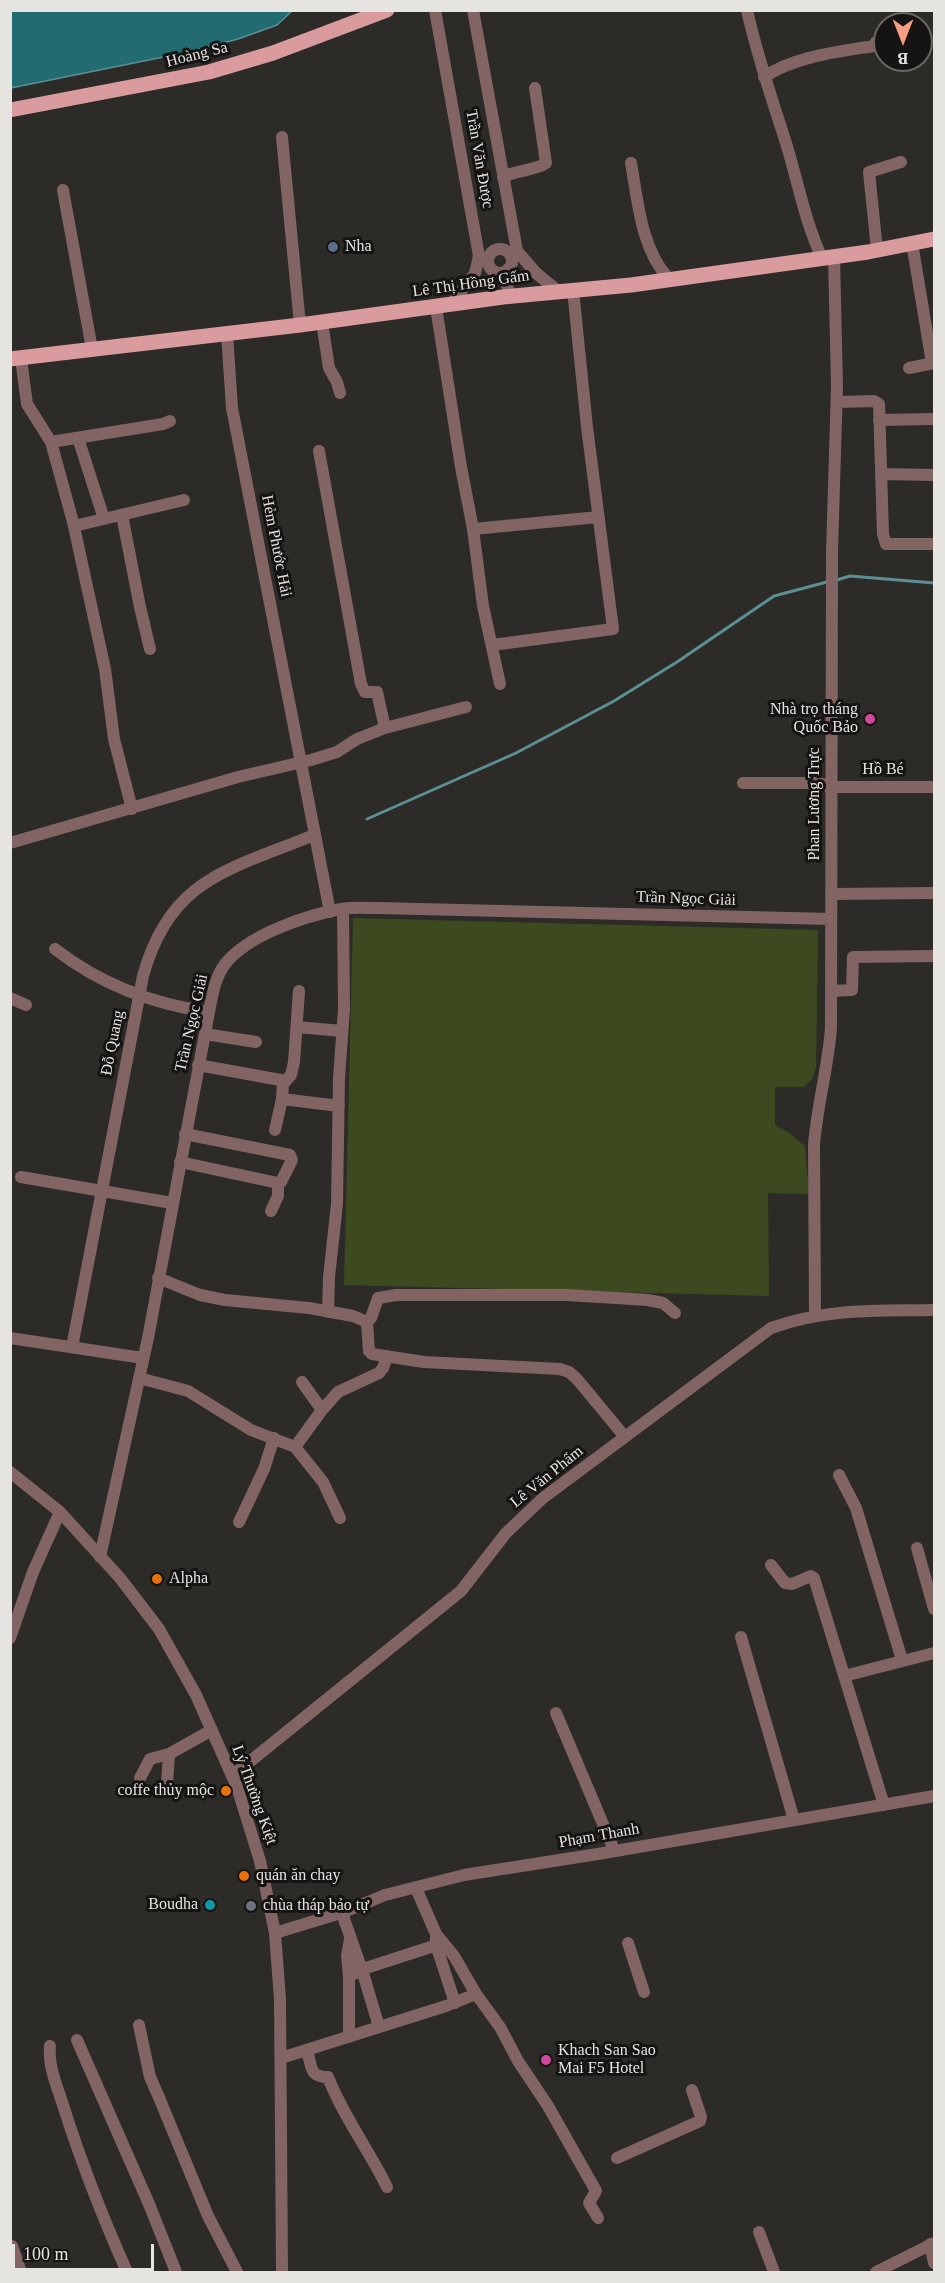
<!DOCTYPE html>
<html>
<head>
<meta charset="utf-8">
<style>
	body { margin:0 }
	#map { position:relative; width:945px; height:2283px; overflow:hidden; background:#2d2b27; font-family:Georgia,serif }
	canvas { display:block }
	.frame { position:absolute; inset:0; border:12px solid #e5e4e1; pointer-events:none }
	.north { position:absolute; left:873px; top:12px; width:60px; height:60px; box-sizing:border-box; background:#151412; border:2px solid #686765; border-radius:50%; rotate:180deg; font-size:16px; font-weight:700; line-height:24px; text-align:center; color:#e5e4e1 }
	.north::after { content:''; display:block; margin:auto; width:21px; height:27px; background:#f39f83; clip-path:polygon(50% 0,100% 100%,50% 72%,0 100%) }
	.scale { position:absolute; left:12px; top:2244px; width:142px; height:27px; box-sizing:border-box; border:3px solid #e5e4e1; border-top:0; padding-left:8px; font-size:18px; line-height:21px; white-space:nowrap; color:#e5e4e1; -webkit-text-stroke:4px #151412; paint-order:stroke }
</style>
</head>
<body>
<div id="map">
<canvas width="945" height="2283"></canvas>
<div class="frame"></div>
<div class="north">B</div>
<div class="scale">100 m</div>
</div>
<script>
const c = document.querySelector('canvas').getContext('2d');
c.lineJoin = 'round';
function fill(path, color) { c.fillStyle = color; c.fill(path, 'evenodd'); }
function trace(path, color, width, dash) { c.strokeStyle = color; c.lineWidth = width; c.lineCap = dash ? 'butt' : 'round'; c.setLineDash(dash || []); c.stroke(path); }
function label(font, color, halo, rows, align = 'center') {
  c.font = font + ' Georgia,serif'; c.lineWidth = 6; c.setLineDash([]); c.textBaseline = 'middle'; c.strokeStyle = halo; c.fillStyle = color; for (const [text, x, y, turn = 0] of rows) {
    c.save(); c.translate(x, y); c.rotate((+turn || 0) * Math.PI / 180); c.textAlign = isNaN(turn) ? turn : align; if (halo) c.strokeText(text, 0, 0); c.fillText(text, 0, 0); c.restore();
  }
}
fill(new Path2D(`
	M353 918 818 930 816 1067 812 1079 804 1087H775V1125L788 1132 805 1146 809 1194 768 1193 769 1296 344 1285Z`), '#3d491f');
const water = new Path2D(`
	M10 11 11 10 292 11 277 25 238 39 188 52 11 88Z`);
fill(water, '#226b71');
trace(water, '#5c8f93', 1.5);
trace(new Path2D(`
	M837 580 850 576 934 583
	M367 819 516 753 614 701 677 662 774 596 827 582`), '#5c8f93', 3);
trace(new Path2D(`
	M435 10 479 256 475 273 451 305
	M473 10 517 251 536 273 558 291
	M747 10C757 56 772 99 786 143 798 182 805 222 822 258
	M764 77C796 56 837 52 874 46L876 42
	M282 137 300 325
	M631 163C638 202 641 248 668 278
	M503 177C516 170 538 170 546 163L535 88
	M63 190 92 349
	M912 243 932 363
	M488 261a12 12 0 1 1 24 0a12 12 0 1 1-24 0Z
	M877 250 869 172 901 162
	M508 269 506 278 509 296
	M436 307 461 467 473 529 483 606 500 684
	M322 322 329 368 337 382 340 393
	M227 334 232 408 330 912
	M21 359 27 404 51 442 73 522 105 669 114 739 132 809
	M909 368 934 363
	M837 402 874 401 879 404 883 534 886 544H934
	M879 420 934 419
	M78 438 104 519
	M51 442 163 424 170 421
	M319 451 361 684 365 692H377L385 728
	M882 474 934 475
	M122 515 140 607 150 649
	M74 526 184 500
	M473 529 599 517
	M492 645 613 629 587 427 573 290
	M743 783H818L832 787H934
	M10 843 238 777 311 760 337 752 357 739 385 728 466 707
	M831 894 934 893
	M55 949C100 984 152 1004 209 1012
	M831 991 852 990 853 957 934 956
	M10 998 26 1005
	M297 1027 342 1031
	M205 1034 256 1042
	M198 1065 286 1081
	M282 1099 283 1084 291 1075 294 1062 299 991
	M275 1130 282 1099 339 1106
	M180 1162 278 1183 281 1182 292 1160 290 1155 185 1134
	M21 1177 172 1203
	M271 1211 278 1196V1183
	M158 1278 200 1295 225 1300 309 1308 353 1316 367 1322
	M328 1312 329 1277 337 1204 339 1078 344 1009 343 909
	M815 1315 814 1145C817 1106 828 1068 831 1028L832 552 837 386 834 257
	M10 1338 143 1358
	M72 1347 143 976C170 878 229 870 314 835
	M139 1378 188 1391 251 1430 295 1447 323 1482 340 1518
	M302 1382 322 1410
	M625 1437 577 1379 569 1372 560 1369 424 1362 372 1354 369 1351 367 1322 371 1318 378 1298 396 1295H567L648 1300 663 1303 675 1313
	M295 1447 322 1410 338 1392 379 1373 383 1368 387 1356
	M10 1472 60 1512 120 1578 159 1629 196 1695 237 1787 260 1861 275 1933 280 1999 282 2272
	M839 1475 856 1508 902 1660
	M239 1522 264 1469 274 1438
	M917 1548 934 1609
	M100 1557 148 1338 209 1012C212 997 215 977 225 964 248 935 304 916 341 909 353 907 366 908 378 908L831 919
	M771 1565 785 1583 792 1584 811 1576 814 1578 884 1805
	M741 1637 794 1820
	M10 1638 33 1572 60 1512
	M844 1676 934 1653
	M556 1713 614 1850
	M232 1776 461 1591 506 1533 543 1498 771 1328C827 1308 876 1311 934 1310
	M140 1778 150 1759 169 1754
	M167 1784 169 1754 212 1730
	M416 1888 436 1934 454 1956 476 1994 500 2027 518 2061 548 2106 596 2191 589 2203 598 2218
	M344 1912V1919L363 1973
	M275 1933 344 1912 385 1895 464 1875 598 1854 934 1796
	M436 1938V1945L455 2003
	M628 1943 644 1992
	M363 1969 443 1943
	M349 1977 347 1956 350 1939
	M139 2025 150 2077 158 2095 208 2216 237 2272
	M349 2037V1977L355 1973H363L379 2027
	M77 2040 149 2204 176 2272
	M50 2046C48 2066 57 2086 63 2105 81 2162 103 2218 127 2272
	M307 2050C312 2067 309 2077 328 2077 343 2116 369 2150 387 2187
	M281 2058 446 2006 476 1994
	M617 2158 700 2121 701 2117 692 2090
	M759 2232 774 2272
	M930 2244 934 2263
	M10 2247 12 2246 21 2272
	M876 2272 934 2243`), '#826465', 12);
trace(new Path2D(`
	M10 110 209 72 273 53 387 10
	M10 359 300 325 503 297 631 285 868 252 934 239`), '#d99b9d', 15);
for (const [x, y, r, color] of [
	[333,247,6,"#5c6f8a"],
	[870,719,6,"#d1479c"],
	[157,1579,6,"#e8710a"],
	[226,1791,6,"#e8710a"],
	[244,1876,6,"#e8710a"],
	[210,1905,6,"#0f9aa8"],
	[251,1906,6,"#6b7280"],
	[546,2060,6,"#d1479c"]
]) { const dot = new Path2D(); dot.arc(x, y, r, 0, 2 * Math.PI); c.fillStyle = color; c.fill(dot); trace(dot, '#151412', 2); }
label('16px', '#e5e4e1', '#151412', [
	["Hoàng Sa",197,55,-14],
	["Trần Văn Được",479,159,80],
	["Lê Thị Hồng Gấm",471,284,-8],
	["Hẻm Phước Hải",276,546,79],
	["Hồ Bé",883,770],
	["Phan Lương Trực",815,804,-90],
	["Trần Ngọc Giải",686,899,2],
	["Trần Ngọc Giải",192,1023,-77],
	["Đỗ Quang",113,1043,-79],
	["Lê Văn Phẩm",547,1477,-39],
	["Lý Thường Kiệt",254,1795,70],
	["Phạm Thanh",599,1836,-10]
]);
label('16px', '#e5e4e1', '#151412', [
	["Nha",345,247],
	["Nhà trọ tháng",858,710,"right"],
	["Quốc Bảo",858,728,"right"],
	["Alpha",169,1579],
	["coffe thủy mộc",214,1791,"right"],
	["quán ăn chay",256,1876],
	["Boudha",198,1905,"right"],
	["chùa tháp bảo tự",263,1906],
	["Khach San Sao",558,2051],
	["Mai F5 Hotel",558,2069]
], 'left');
</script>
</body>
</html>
